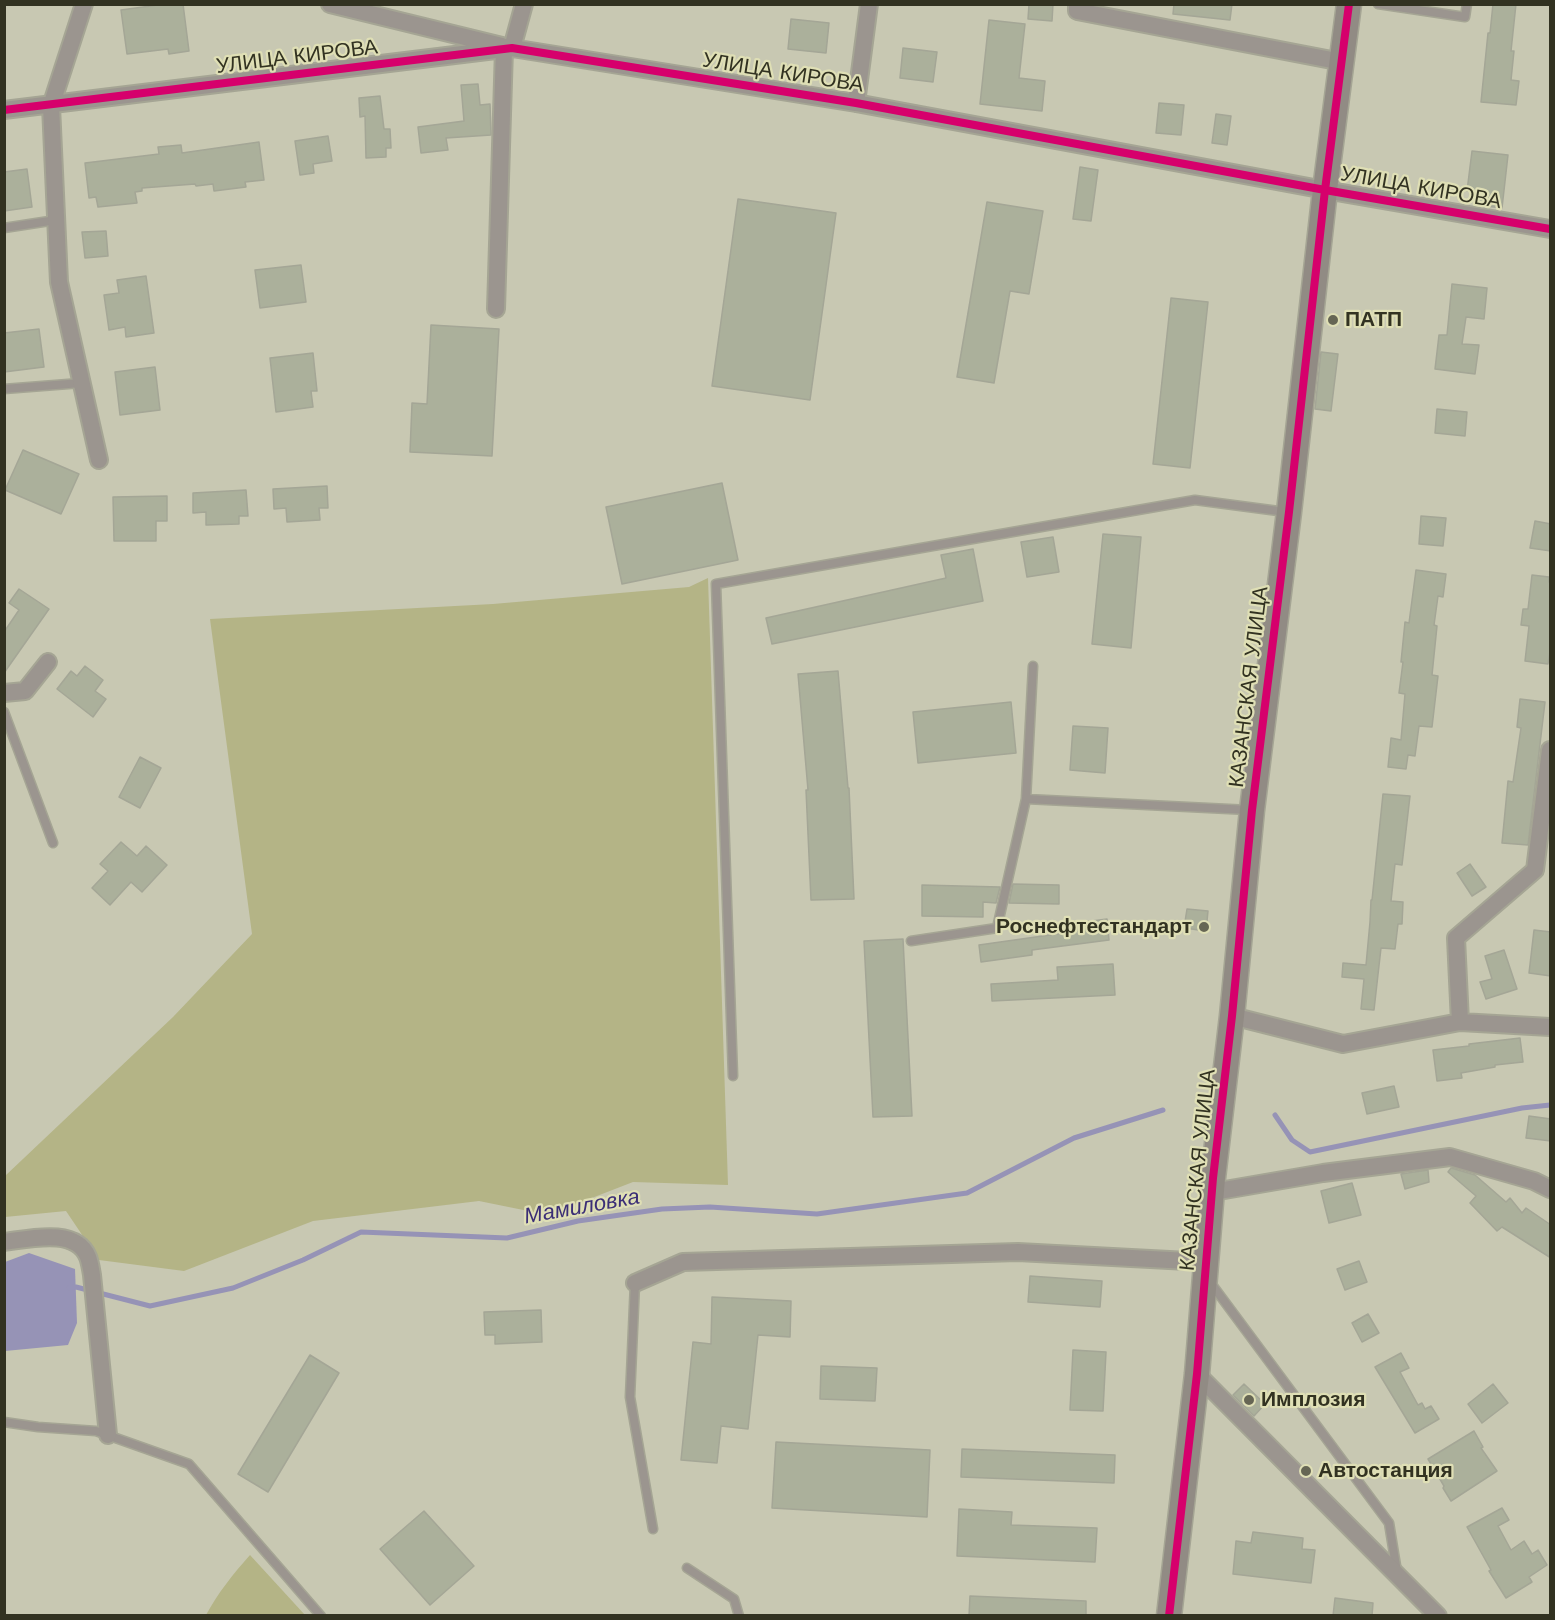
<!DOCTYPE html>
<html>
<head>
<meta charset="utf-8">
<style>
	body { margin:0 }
	#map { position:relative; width:1555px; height:1620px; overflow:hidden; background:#c8c8b2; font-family:"Work Sans",sans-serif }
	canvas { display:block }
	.frame { position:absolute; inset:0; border:6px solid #323221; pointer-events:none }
</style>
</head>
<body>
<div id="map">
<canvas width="1555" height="1620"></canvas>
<div class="frame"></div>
</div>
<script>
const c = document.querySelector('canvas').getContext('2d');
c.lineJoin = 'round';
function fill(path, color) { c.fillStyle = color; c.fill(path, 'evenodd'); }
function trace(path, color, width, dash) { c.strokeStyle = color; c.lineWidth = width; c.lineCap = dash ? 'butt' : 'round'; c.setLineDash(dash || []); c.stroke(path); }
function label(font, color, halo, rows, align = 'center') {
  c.font = font + ' "Work Sans",sans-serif'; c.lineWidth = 4.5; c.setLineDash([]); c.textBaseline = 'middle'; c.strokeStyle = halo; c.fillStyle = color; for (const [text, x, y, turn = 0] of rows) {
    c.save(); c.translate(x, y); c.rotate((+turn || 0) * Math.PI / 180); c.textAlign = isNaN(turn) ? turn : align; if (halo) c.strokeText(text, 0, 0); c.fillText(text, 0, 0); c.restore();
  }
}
fill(new Path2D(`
	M708 578 728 1185 633 1182 548 1215 479 1201 313 1221 184 1271 99 1260 66 1211 5 1217V1176L173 1017 252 934 210 619 493 604 689 587Z
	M250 1555 305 1615H206C218 1593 233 1574 250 1555Z`), '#b4b486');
fill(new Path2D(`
	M29 1253 75 1269 77 1323 68 1345 5 1351V1262Z`), '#9693b6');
trace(new Path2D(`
	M1275 1115 1292 1140 1310 1152 1522 1108 1550 1105
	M69 1288 76 1287 150 1306 233 1288 303 1260 361 1232 507 1238 578 1221 662 1209 710 1207 817 1214 967 1193 1074 1138 1163 1110`), '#9693b6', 5);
const building = new Path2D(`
	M165 4H183L189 51 169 54 168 49 127 54 121 10Z
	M1029 4H1053L1052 21 1028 19Z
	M1174 4H1232L1230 20 1173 14Z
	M1493 4H1516L1511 51H1514L1511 80 1519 81 1516 105 1481 102 1488 33H1490Z
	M791 19 829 23 826 53 788 49Z
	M989 20 1025 24 1019 78 1045 81 1042 111 980 104Z
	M903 48 937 52 933 82 900 78Z
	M478 84 480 105 490 104 491 135 446 138 448 150 421 153 418 127 464 121 461 85Z
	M380 96 384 129H390L391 148H386V157L366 158 365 116 360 117 359 98Z
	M1159 103 1184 105 1181 135 1156 133Z
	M1216 114 1231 116 1227 145 1212 143Z
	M328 136 332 161 313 164 314 173 300 175 295 141Z
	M259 142 264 180 245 182 246 187 214 191 213 184 196 186 195 184 142 188V191L135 192 137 203 98 207 96 197 89 198 85 163 159 154 158 147 181 145 182 153Z
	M1472 151 1508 155 1502 208 1477 205 1478 192 1467 191Z
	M1080 167 1098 170 1091 221 1073 219Z
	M27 169 32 207 4 211V172Z
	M738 199 836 213 810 400 712 386Z
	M987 202 1043 211 1029 294 1010 291 994 383 957 377Z
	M106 231 108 256 85 258 82 232Z
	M301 265 306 302 260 308 255 270Z
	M146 276 154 333 126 337 125 327 109 330 104 295 119 293 117 280Z
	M1452 284 1487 288 1484 319 1466 317 1462 344 1479 345 1475 374 1435 369 1439 335H1447Z
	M1171 298 1208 302 1190 468 1153 464Z
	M431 325 499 329 492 456 410 452 412 403 427 404Z
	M39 329 44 367 4 372V333Z
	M1321 352 1338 354 1331 411 1315 409Z
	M313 353 317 391H311L313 407 276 412 270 358Z
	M155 367 160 410 120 415 115 372Z
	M1437 409 1467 412 1465 436 1435 433Z
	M23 450 79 474 61 514 5 490Z
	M722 483 738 560 622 584 606 507Z
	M327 486 328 508H319L320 520 287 522 286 508 274 509 273 489Z
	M246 490 248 516H239V524L206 525V512L193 513V493Z
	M167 496V521H156V541H114L113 497Z
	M1421 516 1446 518 1443 546 1419 544Z
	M1535 521 1551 524V551L1530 548Z
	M1103 534 1141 537 1131 648 1092 644Z
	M1053 537 1059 572 1027 577 1021 542Z
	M973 549 983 601 772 644 766 618 946 578 941 555Z
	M1416 570 1446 574 1443 597 1438 596 1434 625 1437 626 1432 675 1438 676 1432 727 1419 726 1415 756 1408 755 1406 769 1388 767 1391 738 1401 740 1405 694 1399 693 1403 662H1401L1405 622 1409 623Z
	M1532 575 1549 577V582H1551V646L1548 664 1525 661 1529 626 1521 625 1523 609H1528Z
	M19 589 49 609 4 673V632L19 610 9 603Z
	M85 666 103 680 95 691 106 699 93 717 57 689 71 671 77 676Z
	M838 671 848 788H849L854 899 811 900 806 790H808L798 674Z
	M1520 699 1545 702 1528 845 1502 843 1508 781 1513 782 1521 728 1517 727Z
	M1011 702 1016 753 918 763 913 712Z
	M1073 726 1108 728 1105 773 1070 770Z
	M140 757 161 768 140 808 119 797Z
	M1383 794 1410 796 1402 865 1395 864 1391 901 1403 902 1402 924H1398L1395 949 1381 948 1374 1010 1361 1009 1364 979 1342 977 1343 963 1366 965 1370 922 1371 900H1372Z
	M121 842 137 856 146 846 167 865 142 892 131 882 110 905 92 888 108 871 100 864Z
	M1470 864 1486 887 1472 896 1457 873Z
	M1013 884 1059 885V904L1009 903Z
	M922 885 1000 887 996 903 983 902V917L922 916Z
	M1187 909 1208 911 1206 931 1184 928Z
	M1107 919 1109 940 1032 950V955L981 962 979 945 1078 931 1077 923Z
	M1534 930 1551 932V976L1529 973Z
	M903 939 912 1116 873 1117 864 941Z
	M1504 950 1517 989 1486 999 1480 982 1492 979 1485 956Z
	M1113 964 1115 995 992 1001 991 984 1058 980 1057 967Z
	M1520 1038 1523 1062 1495 1065V1067L1461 1073 1462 1078 1437 1081 1433 1050 1469 1046V1044Z
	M1394 1086 1399 1107 1367 1114 1362 1093Z
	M1529 1116 1551 1119V1141L1526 1138Z
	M1451 1168 1475 1175 1506 1202 1510 1198 1522 1213 1526 1208 1551 1225V1258L1502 1227 1497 1231 1470 1203 1476 1196 1448 1172Z
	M1428 1170 1429 1182 1405 1189 1401 1174Z
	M1352 1183 1361 1215 1329 1223 1321 1191Z
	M1359 1261 1367 1282 1345 1290 1337 1269Z
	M1030 1276 1102 1281 1100 1307 1028 1302Z
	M712 1297 791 1301 790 1337 758 1335 748 1429 721 1426 717 1463 681 1460 693 1342 711 1344Z
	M541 1310 542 1342 495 1344V1335H485L484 1312Z
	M1368 1314 1379 1333 1362 1342 1352 1323Z
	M1073 1350 1106 1352 1103 1411 1070 1410Z
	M1401 1353 1409 1368 1400 1372 1418 1405 1422 1403 1425 1409 1431 1406 1439 1419 1415 1433 1375 1367Z
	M310 1355 339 1373 268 1492 238 1474Z
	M821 1366 877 1368 875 1401 820 1399Z
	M1244 1384 1265 1404 1254 1416 1233 1395Z
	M1493 1384 1508 1403 1482 1423 1468 1404Z
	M1474 1431 1483 1447 1481 1448 1497 1471 1451 1501 1443 1488 1444 1486 1428 1459Z
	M776 1442 930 1450 927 1517 772 1508Z
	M962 1449 1115 1455 1114 1483 961 1477Z
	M1502 1508 1509 1520 1498 1526 1511 1550 1524 1541 1532 1554 1538 1550 1547 1565 1529 1577 1532 1582 1506 1598 1489 1571 1491 1570 1467 1527Z
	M959 1509 1012 1512 1011 1525 1097 1528 1095 1562 957 1556Z
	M424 1511 474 1566 430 1605 380 1549Z
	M1253 1532 1303 1538 1302 1549 1315 1550 1311 1583 1233 1574 1236 1541 1251 1543Z
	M970 1596 1086 1601V1616H969Z
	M1335 1598 1373 1603 1372 1616H1333Z`);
fill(building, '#abb09b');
trace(building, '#a4a696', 1.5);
const lane = new Path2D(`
	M1378 4 1465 17 1467 4
	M4 228 56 220
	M4 389 81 383
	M1033 666 1026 799 1249 810
	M4 712 53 843
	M911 941 997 928 1026 799
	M733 1076 716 584 1195 500 1286 512
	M1210 1282 1389 1523 1397 1572
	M635 1283 630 1397 653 1529
	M4 1422 38 1427 96 1431 189 1464 321 1616
	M687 1568 734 1599 739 1616`);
const street = new Path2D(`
	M84 4 51 106 59 282 99 460
	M330 4 502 46
	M1077 4V11L1342 62
	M512 48 524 4
	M856 103 869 4
	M4 110 512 48 856 103 1325 190 1550 229
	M496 309 504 49
	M4 693 25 691 48 662
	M1232 1016 1343 1044 1460 1022 1550 1027
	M1460 1022 1456 938 1535 870 1550 750
	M1213 1192 1323 1173 1450 1157 1534 1181 1550 1189
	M4 1242C29 1239 76 1227 88 1257 90 1262 91 1269 92 1275L108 1435
	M635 1283 683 1262 1018 1252 1207 1262
	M1197 1374 1438 1616`);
const secondary = new Path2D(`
	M1169 1616 1197 1374 1213 1178 1232 1016 1252 810 1289 512 1325 190 1349 4`);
trace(lane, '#a5a594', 11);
trace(street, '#a5a594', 20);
trace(secondary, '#a5a594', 27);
trace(lane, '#9b958f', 8);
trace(street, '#9b958f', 16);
trace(secondary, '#918b84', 24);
trace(new Path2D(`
	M4 110 512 48 856 103 1325 190 1550 229
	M1169 1616 1197 1374 1213 1178 1232 1016 1252 810 1289 512 1325 190 1349 4`), '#d6006c', 8);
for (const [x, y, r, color] of [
	[1333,320,6,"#666654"],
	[1204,927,6,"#666654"],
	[1249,1400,6,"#666654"],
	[1306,1471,6,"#666654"]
]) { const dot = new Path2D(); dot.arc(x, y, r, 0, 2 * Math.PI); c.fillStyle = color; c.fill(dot); trace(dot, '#dfdfb5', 2); }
label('21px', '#323221', '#dfdfb5', [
	["УЛИЦА КИРОВА",297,57,-7],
	["УЛИЦА КИРОВА",783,73,9],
	["УЛИЦА КИРОВА",1421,188,10],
	["КАЗАНСКАЯ УЛИЦА",1249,687,-83],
	["КАЗАНСКАЯ УЛИЦА",1198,1170,-84]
]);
label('bold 21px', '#323221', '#dfdfb5', [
	["ПАТП",1345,320],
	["Роснефтестандарт",1192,927,"right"],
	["Имплозия",1261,1400],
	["Автостанция",1318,1471]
], 'left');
label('italic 22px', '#3b2e76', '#dfdfb5', [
	["Мамиловка",582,1207,-10]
]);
</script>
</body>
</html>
